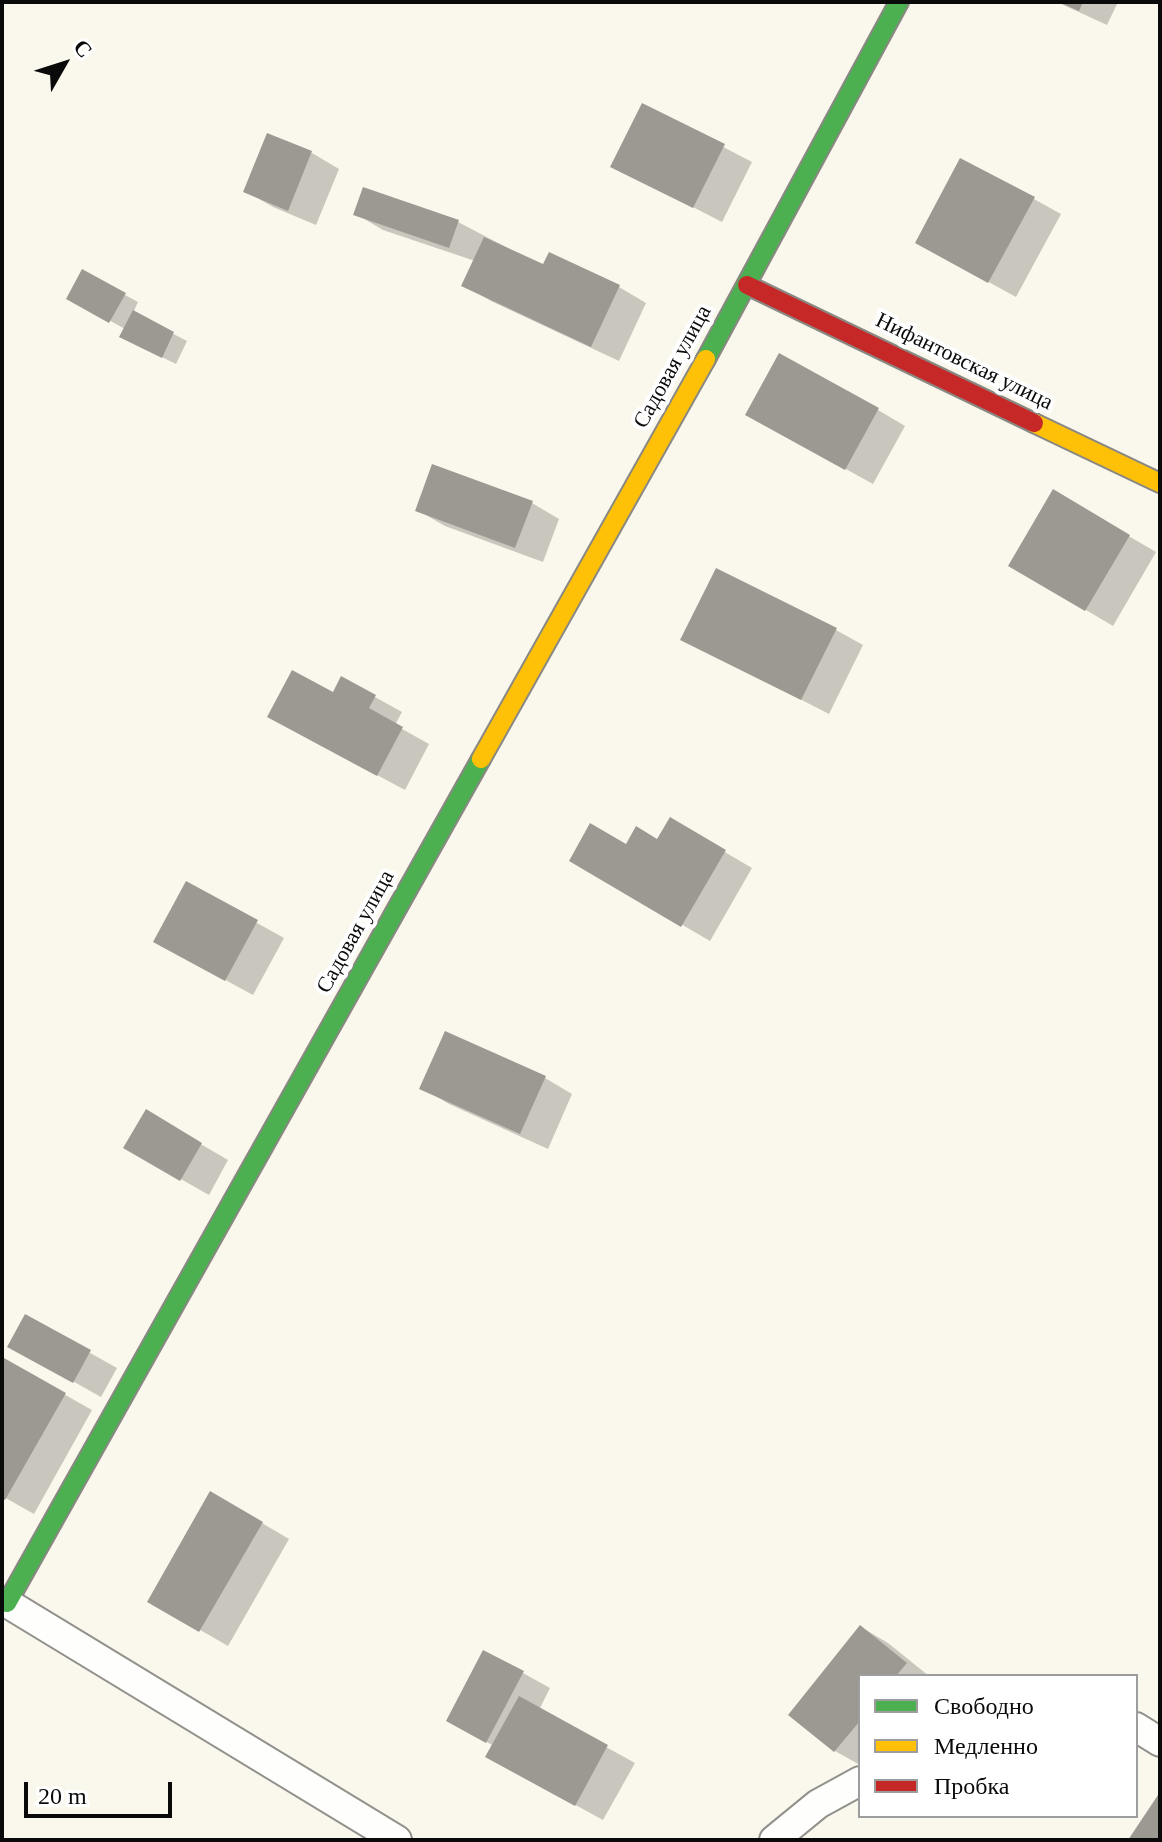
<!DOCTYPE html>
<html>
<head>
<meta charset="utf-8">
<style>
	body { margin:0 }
	#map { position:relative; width:1162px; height:1842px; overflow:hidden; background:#faf8ed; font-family:"Times New Roman",serif }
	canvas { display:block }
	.frame { position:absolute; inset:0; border:4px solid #0a0a0a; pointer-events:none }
	.legend { position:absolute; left:858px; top:1674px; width:280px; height:144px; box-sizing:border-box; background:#fff; border:2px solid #9d9d9d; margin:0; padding:10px 14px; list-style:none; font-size:24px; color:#0a0a0a }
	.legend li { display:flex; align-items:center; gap:16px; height:40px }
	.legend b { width:40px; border:2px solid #9d9d9d }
	.north { position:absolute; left:24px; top:24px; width:80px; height:80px; -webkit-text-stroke:6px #fff; paint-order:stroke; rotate:51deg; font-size:22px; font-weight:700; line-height:32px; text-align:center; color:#0a0a0a }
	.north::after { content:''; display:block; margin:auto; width:28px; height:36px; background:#0a0a0a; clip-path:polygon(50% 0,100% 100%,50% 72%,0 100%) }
	.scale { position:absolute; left:24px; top:1782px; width:148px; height:36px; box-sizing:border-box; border:4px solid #0a0a0a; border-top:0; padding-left:10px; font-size:24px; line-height:28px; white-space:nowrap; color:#0a0a0a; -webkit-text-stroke:6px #fff; paint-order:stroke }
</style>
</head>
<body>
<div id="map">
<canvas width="1162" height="1842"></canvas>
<div class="frame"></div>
<ul class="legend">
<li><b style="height:10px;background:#4caf50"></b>Свободно</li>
<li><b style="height:10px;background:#ffc107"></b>Медленно</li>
<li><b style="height:10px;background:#c62828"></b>Пробка</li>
</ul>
<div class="north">С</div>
<div class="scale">20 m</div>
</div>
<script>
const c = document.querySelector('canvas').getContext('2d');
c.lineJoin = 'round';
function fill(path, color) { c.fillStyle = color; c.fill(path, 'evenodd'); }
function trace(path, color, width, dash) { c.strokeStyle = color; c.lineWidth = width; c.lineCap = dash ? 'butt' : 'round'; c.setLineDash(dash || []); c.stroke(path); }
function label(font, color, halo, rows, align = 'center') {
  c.font = font + ' "Times New Roman",serif'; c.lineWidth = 8; c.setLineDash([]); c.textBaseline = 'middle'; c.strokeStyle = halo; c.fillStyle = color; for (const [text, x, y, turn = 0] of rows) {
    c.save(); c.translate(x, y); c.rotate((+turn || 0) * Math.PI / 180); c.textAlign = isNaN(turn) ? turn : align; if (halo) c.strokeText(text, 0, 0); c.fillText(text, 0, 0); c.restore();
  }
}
fill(new Path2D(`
	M1057 2H1118L1107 25Z
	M643 105 752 162 722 222 613 166Z
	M268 135 312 153 339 169 316 225 273 207 245 191Z
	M1034 199 1061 214 1016 297 945 258Z
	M356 214 458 222 544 267 619 287 646 303 619 361 491 301 464 285 475 261 383 230Z
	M83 272 138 302 133 313 187 341 176 364 135 344 125 329 69 298Z
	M878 410 905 426 873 484 775 430Z
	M1053 492 1156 552 1113 626 1010 565Z
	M532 503 559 519 543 562 445 526 417 510Z
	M836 630 863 645 829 714 683 639Z
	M334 694 375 697 402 712 395 725 429 744 405 790 297 732Z
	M670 820 752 868 710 941 571 860 658 841Z
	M187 884 284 938 253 995 183 957Z
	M545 1078 572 1094 548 1149 449 1104 422 1088Z
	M146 1112 228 1160 209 1195 126 1148Z
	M26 1317 117 1368 101 1397 10 1346Z
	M5 1361 92 1410 34 1514 2 1496V1366Z
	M211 1493 289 1539 228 1646 150 1601Z
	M861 1627 888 1643 929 1676H860V1765L835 1751 790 1714Z
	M523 1673 550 1688 539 1710 635 1763 603 1820 515 1772 494 1746 448 1721Z`), '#0003');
fill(new Path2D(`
	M1058 2H1083L1079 11Z
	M642 103 725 144 693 208 610 167Z
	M267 133 312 151 288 211 243 192Z
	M960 158 1035 197 988 283 915 243Z
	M363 187 459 220 449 248 353 215Z
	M484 237 543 264 549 252 620 285 591 347 461 286Z
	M82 269 126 293 109 323 66 299Z
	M133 310 174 332 162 358 119 337Z
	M779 353 879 408 845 470 745 415Z
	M432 464 533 501 515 548 415 511Z
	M1053 489 1130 535 1085 611 1008 566Z
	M716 568 837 628 801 700 680 640Z
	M292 670 333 692 341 676 376 695 369 708 403 727 377 776 267 717Z
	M670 817 726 850 681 927 569 861 590 823 626 844 636 826 657 839Z
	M186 881 258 920 225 981 153 942Z
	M445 1031 546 1076 520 1134 419 1089Z
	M146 1109 202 1143 180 1181 123 1148Z
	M25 1314 91 1350 73 1383 7 1347Z
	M4 1358 66 1393 5 1500 2 1498Z
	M210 1491 263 1522 199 1632 147 1602Z
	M860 1625 907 1663 896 1676H860V1721L834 1752 788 1715Z
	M483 1650 524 1671 486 1743 446 1721Z
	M519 1696 608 1745 575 1806 485 1757Z
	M1160 1792V1840H1128Z`), '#9c9993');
const lane = new Path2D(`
	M7 1603 397 1840
	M1136 1727 1160 1742
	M774 1840 818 1804 860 1781`);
const fast = new Path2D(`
	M706 359 899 2
	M2 1600 7 1603 481 759`);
const slow = new Path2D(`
	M1034 423 1160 483
	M481 759 706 359`);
const jam = new Path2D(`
	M747 285 1034 423`);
trace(lane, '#92918c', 32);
trace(fast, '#898883', 22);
trace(slow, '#898883', 22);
trace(jam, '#898883', 22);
trace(lane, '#fefefc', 28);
trace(fast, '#4caf50', 18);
trace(slow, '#ffc107', 18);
trace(jam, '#c62828', 18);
label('22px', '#0a0a0a', '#fff', [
	["Нифантовская улица",964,362,26],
	["Садовая улица",673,367,-61],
	["Садовая улица",356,932,-61]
]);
</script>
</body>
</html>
